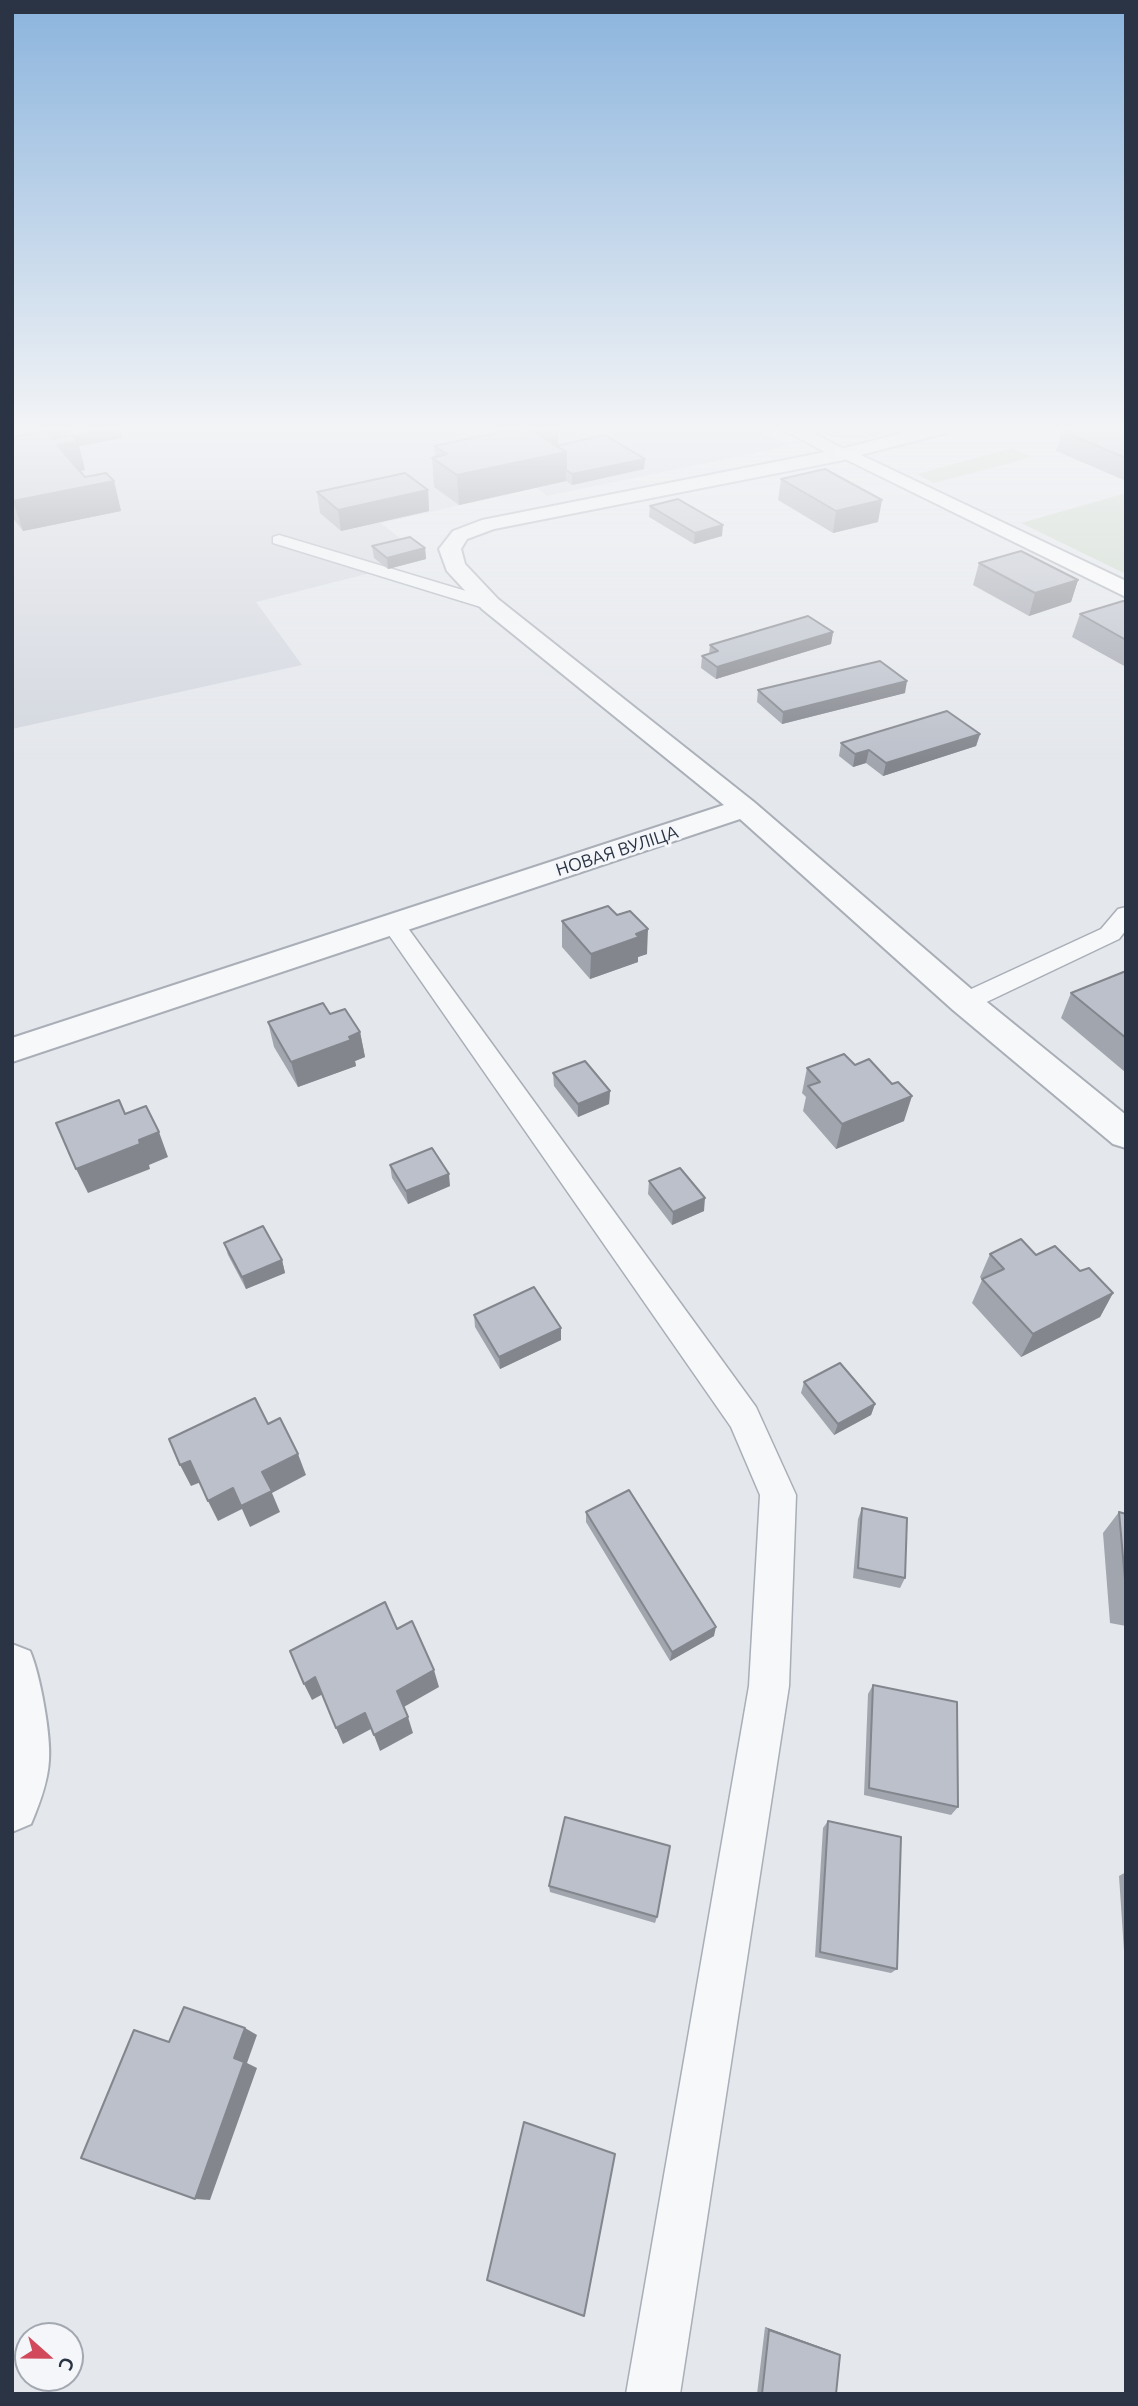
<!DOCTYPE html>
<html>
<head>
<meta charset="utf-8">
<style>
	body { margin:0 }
	#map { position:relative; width:1138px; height:2406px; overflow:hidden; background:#e4e7ec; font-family:Ubuntu,sans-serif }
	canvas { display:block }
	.frame { position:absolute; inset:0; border:14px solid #2b3445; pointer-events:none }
	.north { position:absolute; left:14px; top:2322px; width:70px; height:70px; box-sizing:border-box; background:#f4f6f9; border:2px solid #a4a8b1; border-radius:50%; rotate:111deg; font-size:19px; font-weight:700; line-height:28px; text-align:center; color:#2b3445 }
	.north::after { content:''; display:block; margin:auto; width:24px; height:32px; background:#d1495b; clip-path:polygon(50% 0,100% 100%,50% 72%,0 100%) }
</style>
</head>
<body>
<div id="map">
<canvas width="1138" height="2406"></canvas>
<div class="frame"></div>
<div class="north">С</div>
</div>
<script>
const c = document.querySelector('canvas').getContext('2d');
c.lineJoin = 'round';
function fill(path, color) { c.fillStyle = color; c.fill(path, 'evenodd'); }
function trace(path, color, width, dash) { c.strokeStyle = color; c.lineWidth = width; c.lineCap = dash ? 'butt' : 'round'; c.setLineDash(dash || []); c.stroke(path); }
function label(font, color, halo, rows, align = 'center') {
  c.font = font + ' Ubuntu,sans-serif'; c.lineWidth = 6; c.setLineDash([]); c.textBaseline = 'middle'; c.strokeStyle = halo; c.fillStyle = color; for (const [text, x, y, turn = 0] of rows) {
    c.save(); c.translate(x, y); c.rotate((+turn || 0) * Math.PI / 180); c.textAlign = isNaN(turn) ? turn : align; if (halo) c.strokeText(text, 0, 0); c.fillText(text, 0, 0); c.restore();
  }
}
fill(new Path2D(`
	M12 428H754L789 446 547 496 537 488 381 523 426 559 256 602 302 665 12 729Z
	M809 428H910L859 440 827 436Z`), '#d2d6de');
fill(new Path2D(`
	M1012 448 1033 457 934 483 917 474Z
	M1126 493V574L1021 523Z`), '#c9d6c5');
const lane = new Path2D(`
	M279 535 496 600 499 604 490 609 484 608 273 543V537Z
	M1126 907V930L1119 939 974 1008 965 1010 956 1008 952 1002 956 996 1101 929 1118 909Z
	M394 918 402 920 756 1407 796 1495 789 1686 680 2394H626L749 1686 760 1495 731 1427 382 925 386 920Z`);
const street = new Path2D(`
	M780 428H804L853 454 844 460 494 529 467 539 461 549 465 564 498 599 754 802 977 994 1126 1115V1148L1113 1144 953 1010 740 819 12 1062V1038L724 805 482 609 447 571 439 549 453 531 482 520 825 452Z
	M12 1644 30 1651C40 1674 51 1735 49 1760 48 1782 39 1805 31 1824L12 1832Z`);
const secondary = new Path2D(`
	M921 428H952L949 432 861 455 1126 581V597L835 454 837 450Z`);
trace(lane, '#a9aeb7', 3);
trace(street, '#a9aeb7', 4);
trace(secondary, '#a9aeb7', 4);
fill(lane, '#f7f8fa');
fill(street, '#f7f8fa');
fill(secondary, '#fff');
fill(new Path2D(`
	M38 428H120L122 438 79 446 85 470 80 471 85 477 114 481 121 511 23 531 12 517V437L41 432Z
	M1126 428V481L1056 451 1062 431Z
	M434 446 644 469 572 485 566 481 459 505 434 487 432 458 435 457Z
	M781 479 878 522 833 533 778 500Z
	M428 490 429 511 341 531 320 513 317 492Z
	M650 506 722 536 694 544 649 517Z
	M372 546 425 548 426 559 388 569 374 558Z
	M979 563 1078 580 1071 602 1029 616 973 585Z
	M1126 602V667L1072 637 1080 614Z
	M833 632 831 644 716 679 701 668 702 656 709 654 710 645Z
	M758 690 905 693 782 724 757 702Z
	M980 734 976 746 883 776 866 763 853 767 839 756 841 743Z
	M562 921 647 954 638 957V962L590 979 562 947Z
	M1126 971V1072H1125L1061 1018 1071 993Z
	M330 1014 360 1032 365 1057 355 1061 356 1066 298 1087 274 1047 268 1022Z
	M855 1065 892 1084 904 1121 836 1149 803 1111 806 1097 802 1093 807 1068Z
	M553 1073 610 1091 609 1104 578 1117 554 1086Z
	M390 1165 450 1186 408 1204 392 1178Z
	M649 1181 704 1211 672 1225 648 1194Z
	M224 1243 282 1260 285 1273 246 1289 228 1255Z
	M990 1254 1036 1255 1080 1271 1113 1293 1100 1317 1021 1357 972 1303 982 1280 980 1277Z
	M474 1315 561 1340 500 1369 475 1327Z
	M804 1382 875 1404 871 1415 834 1435 801 1393Z
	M862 1508 905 1578 900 1588 853 1578 858 1519Z
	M586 1512 714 1636 670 1661 586 1522Z
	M1119 1512 1126 1514V1626L1110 1623 1103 1533Z
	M873 1685 958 1807 951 1815 864 1795 868 1694Z
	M828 1821 897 1969 891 1973 815 1957 823 1828Z
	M1126 1872V1981L1119 1876Z
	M549 1886 657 1917 655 1923 550 1892Z
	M765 2327 834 2352 836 2394H757Z`), '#a1a5ae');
fill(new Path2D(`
	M48 428H64L66 436 46 439 43 429Z
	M115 428H120L122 438 79 446 85 470 66 474 57 445 72 436Z
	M552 428H558V454L566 452V481L459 505 457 475 534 432Z
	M645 459 644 469 572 485V474Z
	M114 481 121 511 23 531 13 501Z
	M428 490 429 511 341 531 338 510Z
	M882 500 878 522 833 533 836 511Z
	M723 525 722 536 694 544 695 533Z
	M425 548 426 559 388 569 387 558Z
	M1078 580 1071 602 1029 616 1035 593Z
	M833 632 831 644 716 679 717 667Z
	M907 681 905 693 782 724 783 712Z
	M980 734 976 746 883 776 886 763Z
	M869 750 866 763 853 767 855 754Z
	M648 929 647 954 638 957V962L590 979 591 954Z
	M360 1032 365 1057 355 1061 356 1066 298 1087 291 1062Z
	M610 1091 609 1104 578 1117V1104Z
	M912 1096 904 1121 836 1149 842 1124Z
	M159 1132 168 1157 149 1165 150 1169 88 1193 76 1169 139 1140Z
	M449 1174 450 1186 408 1204 406 1191Z
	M705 1198 704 1211 672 1225 673 1212Z
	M282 1260 285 1273 246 1289 242 1277Z
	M1113 1293 1100 1317 1021 1357 1033 1334Z
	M561 1328V1340L500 1369 499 1357Z
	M875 1404 871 1415 834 1435 838 1424Z
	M298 1454 306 1475 272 1493 280 1512 250 1527 242 1509 218 1521 208 1501Z
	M190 1461 201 1482 191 1486 180 1465Z
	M716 1627 714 1636 670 1661 672 1652Z
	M434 1670 439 1687 402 1708 397 1691Z
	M315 1677 323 1694 312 1700 304 1684Z
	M365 1713 371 1729 343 1744 336 1728Z
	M408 1717 413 1733 380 1751 374 1735Z
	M245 2028 257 2035 247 2063 257 2068 210 2200 195 2199 234 2058Z
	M765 2327 834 2352 840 2355 769 2330Z`), '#83868d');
const building = new Path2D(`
	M66 428H115L72 436Z
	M519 428H552L534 432 566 452 457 475 432 458 447 454 434 446Z
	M1072 428H1126V458L1062 431Z
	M46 431 53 439 72 435 77 442 57 445 85 477 106 473 114 481 13 501 12 437Z
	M605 435 645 459 572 474 566 470V452L556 446Z
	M825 469 882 500 836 511 781 479Z
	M405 473 428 490 338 510 317 492Z
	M678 499 723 525 695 533 650 506Z
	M410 537 425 548 387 558 372 546Z
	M1021 551 1078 580 1035 593 979 563Z
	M1123 601 1126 602V640L1080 614Z
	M808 616 833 632 717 667 702 656 718 651 710 645Z
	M880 661 907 681 783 712 758 690Z
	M947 711 980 734 886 763 869 750 855 754 841 743Z
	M608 906 617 915 630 911 648 929 636 934 639 937 591 954 562 921Z
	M1126 971V1038L1071 993Z
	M323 1003 330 1014 345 1009 360 1032 349 1037 351 1040 291 1062 268 1022Z
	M844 1054 855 1065 869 1059 892 1084 898 1082 912 1096 842 1124 808 1086 820 1082 807 1068Z
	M585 1061 610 1091 578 1104 553 1073Z
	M119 1100 125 1114 146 1106 159 1132 139 1140 140 1144 76 1169 56 1123Z
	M432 1148 449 1174 406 1191 390 1165Z
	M680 1168 705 1198 673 1212 649 1181Z
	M263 1226 282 1260 242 1277 224 1243Z
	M1021 1239 1036 1255 1055 1246 1080 1271 1089 1268 1113 1293 1033 1334 982 1279 1004 1269 990 1254Z
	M534 1287 561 1328 499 1357 474 1315Z
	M840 1363 875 1404 838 1424 804 1382Z
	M255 1398 268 1424 280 1418 298 1454 262 1472 272 1491 241 1506 233 1488 208 1501 190 1461 180 1465 169 1439Z
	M629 1490 716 1627 672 1652 586 1512Z
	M862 1508 907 1518 905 1578 858 1568Z
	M1119 1512 1126 1514V1591Z
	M385 1602 397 1629 412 1621 434 1670 397 1691 408 1717 374 1735 365 1713 336 1728 315 1677 304 1684 290 1651Z
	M873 1685 957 1702 958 1807 869 1788Z
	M565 1817 670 1846 657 1917 549 1886Z
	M828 1821 901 1837 897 1969 820 1952Z
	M184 2007 245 2028 234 2058 244 2062 195 2199 81 2158 134 2030 169 2042Z
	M524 2122 615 2154 584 2316 487 2280Z
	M769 2330 840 2355 836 2394H762Z`);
fill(building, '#bbc0ca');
trace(building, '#83868d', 2);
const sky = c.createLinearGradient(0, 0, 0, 765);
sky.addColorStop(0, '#8bb4dd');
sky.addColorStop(0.56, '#f3f4f6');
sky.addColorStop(1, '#f3f4f600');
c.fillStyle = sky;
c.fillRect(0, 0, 1138, 765);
label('18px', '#2b3445', '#f4f6f9', [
	["НОВАЯ ВУЛІЦА",617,851,-18]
]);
</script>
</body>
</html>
